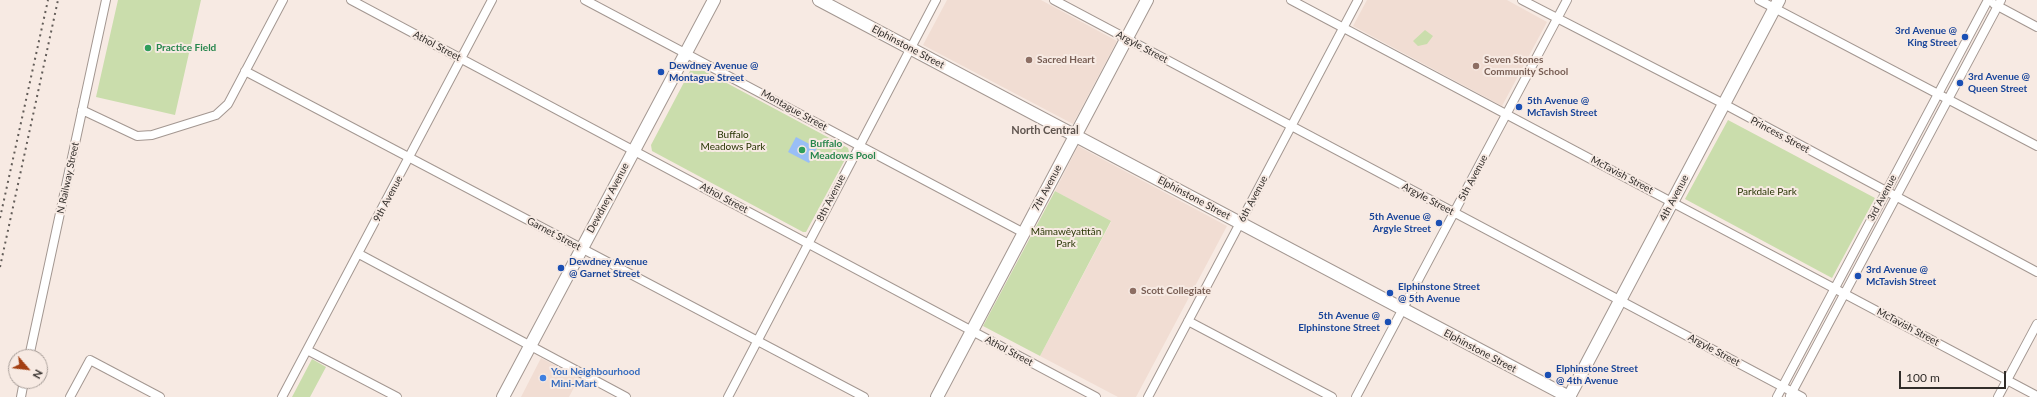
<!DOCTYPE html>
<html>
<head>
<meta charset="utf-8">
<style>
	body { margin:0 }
	#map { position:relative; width:2037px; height:397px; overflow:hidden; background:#f7eae3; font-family:Lato,sans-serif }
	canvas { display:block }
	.north { position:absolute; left:8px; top:349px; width:40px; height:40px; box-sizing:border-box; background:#f7eae3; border:1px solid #a89e99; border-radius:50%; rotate:118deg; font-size:11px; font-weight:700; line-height:16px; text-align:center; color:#312d2a }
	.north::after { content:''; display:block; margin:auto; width:14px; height:18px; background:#a43f12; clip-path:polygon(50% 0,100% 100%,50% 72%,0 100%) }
	.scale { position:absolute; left:1899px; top:371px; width:107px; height:18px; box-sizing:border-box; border:2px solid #312d2a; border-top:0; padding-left:5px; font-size:12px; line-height:14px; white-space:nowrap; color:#312d2a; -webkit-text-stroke:3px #f7eae3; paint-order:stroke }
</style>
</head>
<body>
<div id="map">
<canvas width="2037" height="397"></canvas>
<div class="north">N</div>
<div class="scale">100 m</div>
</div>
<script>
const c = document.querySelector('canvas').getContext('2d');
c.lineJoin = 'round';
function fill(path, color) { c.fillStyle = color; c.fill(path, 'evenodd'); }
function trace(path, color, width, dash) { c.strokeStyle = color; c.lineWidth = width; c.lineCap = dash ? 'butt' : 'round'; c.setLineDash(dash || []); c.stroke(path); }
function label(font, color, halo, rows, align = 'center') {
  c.font = font + ' Lato,sans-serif'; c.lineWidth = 4; c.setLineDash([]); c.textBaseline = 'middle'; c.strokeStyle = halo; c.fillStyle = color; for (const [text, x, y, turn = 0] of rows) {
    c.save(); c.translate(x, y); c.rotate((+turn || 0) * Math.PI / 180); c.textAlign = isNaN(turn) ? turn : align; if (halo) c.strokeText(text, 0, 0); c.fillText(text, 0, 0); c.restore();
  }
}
fill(new Path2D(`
	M947 0H1041L1117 41 1073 124 923 45Z
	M1367 0H1507L1547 22 1502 106 1353 26Z
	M1078 146 1227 226 1136 397H1118L1040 356 1111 222 1055 191Z
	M541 358 579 378 569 397H521Z`), '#f1ddd3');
fill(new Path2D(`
	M118 0H201L175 115 96 97Z
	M1425 30 1433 36 1427 44 1418 46 1413 41Z
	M695 66 848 148 849 152 806 232H803L652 151 651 145 691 69Z
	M1728 120 1875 198 1832 278 1685 199Z
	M1055 191 1111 221 1040 356 983 326Z
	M312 359 326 367 310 397H292Z`), '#caddac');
fill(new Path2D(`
	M796 137 817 148 809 163 788 152Z`), '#99bef6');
const street = new Path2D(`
	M351 0 1096 397
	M585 0 1024 233
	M1054 0 1802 397
	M1291 0 2037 396
	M1522 0 1724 104 2037 272
	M1759 0 2037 146
	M1994 4 2037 27
	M245 71 864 397
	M82 110 137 136 152 135 216 115 228 104 283 0
	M359 254 626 397
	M1188 321 1332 397
	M307 350 397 397
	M29 357 106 0
	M1790 396 2001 0
	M21 397 24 381
	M70 397 90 360 160 397
	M282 397 492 0
	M728 397 936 0
	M1148 397 1358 0
	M1356 397 1567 0
	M1777 397 1988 0
	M1998 397 2037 324`);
const secondary = new Path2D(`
	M819 0 1569 397
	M503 397 714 0
	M937 397 1147 0
	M1569 397 1779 0`);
trace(street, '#a39791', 10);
trace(secondary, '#a39791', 14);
trace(street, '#fff', 8);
trace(secondary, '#fff', 12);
trace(new Path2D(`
	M0 218 48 0
	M0 267 58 0`), '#625c58', 2, [2, 4]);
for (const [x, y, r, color] of [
	[1965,37,4,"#1a4fb4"],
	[148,48,4,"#2e9e5b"],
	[1029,60,4,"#8d6e63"],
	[1476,66,4,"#8d6e63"],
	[661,72,4,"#1a4fb4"],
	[1960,83,4,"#1a4fb4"],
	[1519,107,4,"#1a4fb4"],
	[802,150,4,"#2e9e5b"],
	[1439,223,4,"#1a4fb4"],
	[561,268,4,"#1a4fb4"],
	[1858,276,4,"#1a4fb4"],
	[1133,291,4,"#8d6e63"],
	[1390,293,4,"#1a4fb4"],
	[1388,322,4,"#1a4fb4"],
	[1548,375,4,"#1a4fb4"],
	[543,378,4,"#3f7fe0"]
]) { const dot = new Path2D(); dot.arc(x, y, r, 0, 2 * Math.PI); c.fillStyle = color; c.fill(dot); trace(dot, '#f7eae3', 1.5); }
label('bold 10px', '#164399', '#f7eae3', [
	["3rd Avenue @",1957,31,"right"],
	["King Street",1957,43,"right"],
	["Dewdney Avenue @",669,66],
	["Montague Street",669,78],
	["3rd Avenue @",1968,77],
	["Queen Street",1968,89],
	["5th Avenue @",1527,101],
	["McTavish Street",1527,113],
	["5th Avenue @",1431,217,"right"],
	["Argyle Street",1431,229,"right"],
	["Dewdney Avenue",569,262],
	["@ Garnet Street",569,274],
	["3rd Avenue @",1866,270],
	["McTavish Street",1866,282],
	["Elphinstone Street",1398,287],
	["@ 5th Avenue",1398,299],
	["5th Avenue @",1380,316,"right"],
	["Elphinstone Street",1380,328,"right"],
	["Elphinstone Street",1556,369],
	["@ 4th Avenue",1556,381]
], 'left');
label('10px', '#312d2a', '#f7eae3', [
	["Athol Street",437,46,28],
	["Elphinstone Street",908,47,28],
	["Argyle Street",1142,47,28],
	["Montague Street",794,110,29],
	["Princess Street",1780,135,28],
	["McTavish Street",1622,175,28],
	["N Railway Street",68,178,-78],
	["5th Avenue",1473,178,-62],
	["7th Avenue",1047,188,-62],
	["Dewdney Avenue",608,198,-62],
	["Athol Street",724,198,28],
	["8th Avenue",831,198,-63],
	["Elphinstone Street",1194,198,28],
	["4th Avenue",1674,198,-62],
	["3rd Avenue",1882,198,-62],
	["9th Avenue",388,199,-62],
	["6th Avenue",1253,199,-62],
	["Argyle Street",1428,199,28],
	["Garnet Street",554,234,28],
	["McTavish Street",1908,327,28],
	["Argyle Street",1714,350,28],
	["Athol Street",1009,351,28],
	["Elphinstone Street",1480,351,28]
]);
label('bold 10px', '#27864d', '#f7eae3', [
	["Practice Field",156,48],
	["Buffalo",810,144],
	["Meadows Pool",810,156]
], 'left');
label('bold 10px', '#785e54', '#f7eae3', [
	["Sacred Heart",1037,60],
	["Seven Stones",1484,60],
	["Community School",1484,72],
	["Scott Collegiate",1141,291]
], 'left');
label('10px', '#273403', '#f7eae3', [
	["Buffalo",733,135],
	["Meadows Park",733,147],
	["Parkdale Park",1767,192],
	["Mâmawêyatitân",1066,232],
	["Park",1066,244]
]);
label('bold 10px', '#366cbe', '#f7eae3', [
	["You Neighbourhood",551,372],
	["Mini-Mart",551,384]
], 'left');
label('bold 11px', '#5e544e', '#f7eae3', [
	["North Central",1045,130]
]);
</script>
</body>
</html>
